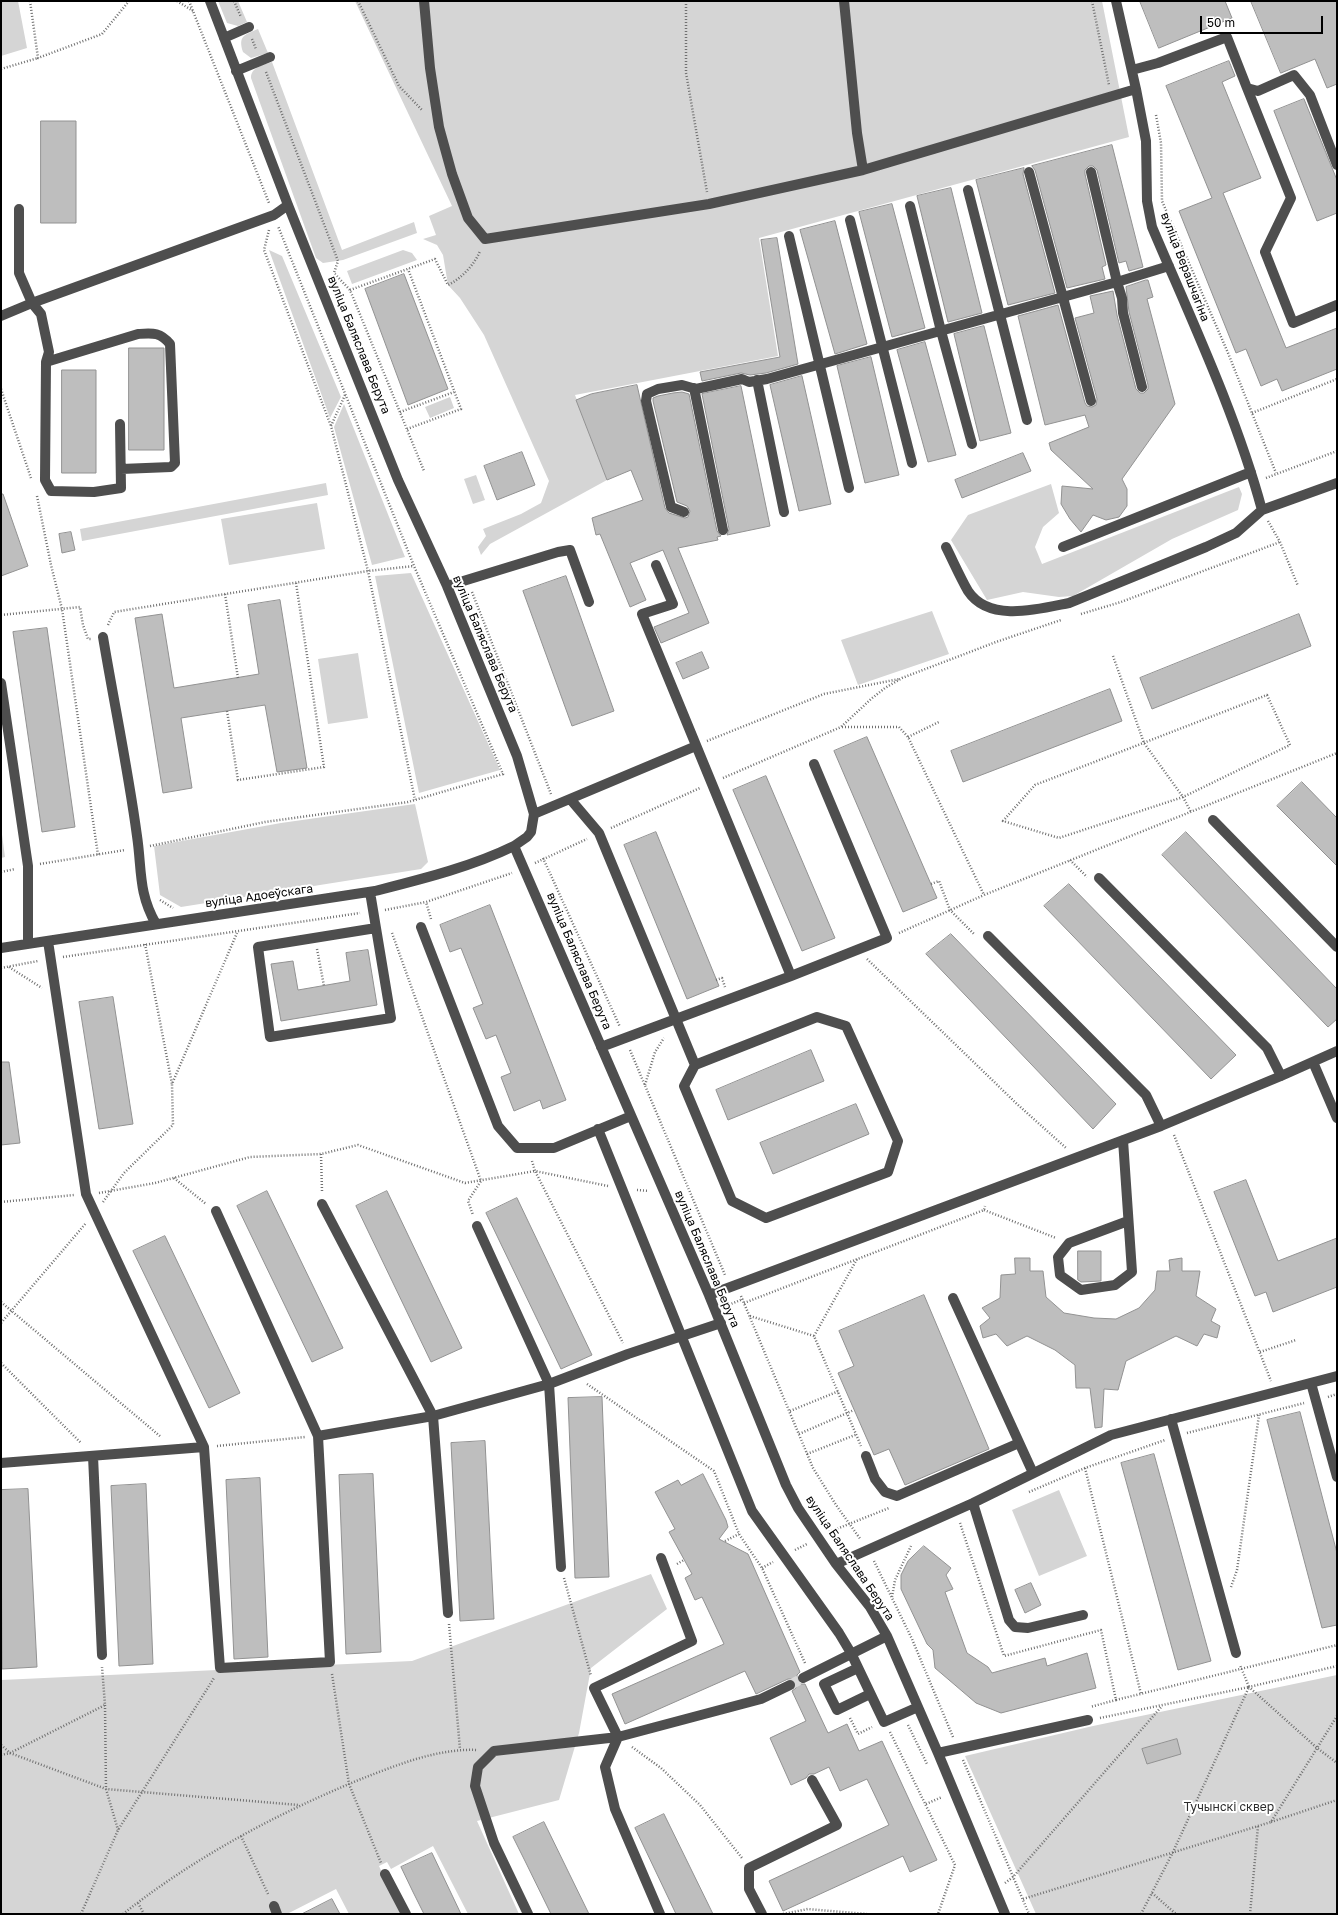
<!DOCTYPE html>
<html>
<head>
<meta charset="utf-8">
<style>
	body { margin:0 }
	#map { position:relative; width:1338px; height:1915px; overflow:hidden; background:#fff; font-family:"Golos Text",sans-serif }
	canvas { display:block }
	.frame { position:absolute; inset:0; border:2px solid #000; pointer-events:none }
	.scale { position:absolute; left:1200px; top:16px; width:123px; height:18px; box-sizing:border-box; border:2px solid #000; border-top:0; padding-left:5px; font-size:12px; line-height:14px; white-space:nowrap; color:#000; -webkit-text-stroke:3px #fff; paint-order:stroke }
</style>
</head>
<body>
<div id="map">
<canvas width="1338" height="1915"></canvas>
<div class="frame"></div>
<div class="scale">50 m</div>
</div>
<script>
const c = document.querySelector('canvas').getContext('2d');
c.lineJoin = 'round';
function fill(path, color) { c.fillStyle = color; c.fill(path, 'evenodd'); }
function trace(path, color, width, dash) { c.strokeStyle = color; c.lineWidth = width; c.lineCap = dash ? 'butt' : 'round'; c.setLineDash(dash || []); c.stroke(path); }
function label(font, color, halo, rows, align = 'center') {
  c.font = font + ' "Golos Text",sans-serif'; c.lineWidth = 4; c.setLineDash([]); c.textBaseline = 'middle'; c.strokeStyle = halo; c.fillStyle = color; for (const [text, x, y, turn = 0] of rows) {
    c.save(); c.translate(x, y); c.rotate((+turn || 0) * Math.PI / 180); c.textAlign = isNaN(turn) ? turn : align; if (halo) c.strokeText(text, 0, 0); c.fillText(text, 0, 0); c.restore();
  }
}
fill(new Path2D(`
	M1 1H18L27 48 1 56Z
	M218 1H238L247 22 238 26 227 23Z
	M355 1H1102L1129 137 759 238 778 356 575 395 607 480 490 544 481 555 478 547 486 536 483 529 521 514 541 503 549 481 484 335 460 298 448 285 443 255 437 245 423 239 436 235 429 216 452 206Z
	M258 29 268 53 251 58 243 52C238 36 244 35 258 29Z
	M272 62 342 250 414 222 417 233 343 260 323 263 316 258 251 78C251 67 263 65 272 62Z
	M269 250 282 256 341 397 330 418Z
	M403 250 412 253 417 260 352 284 347 271Z
	M450 397 454 408 430 418 425 407Z
	M344 404 405 557 372 565 334 427Z
	M476 475 485 500 473 504 464 479Z
	M326 483 328 495 82 541 80 529Z
	M1051 484 1059 513 1043 527 1035 547 1042 564 1239 487 1242 494 1238 510 1172 539 1073 596 1059 597 1023 592 987 600 951 540 968 515Z
	M317 503 325 549 229 565 221 519Z
	M411 573 500 770 419 793 375 576Z
	M932 611 949 654 858 685 841 640Z
	M358 653 368 718 328 724 318 659Z
	M415 804 428 862 421 869 181 907 160 895 154 846 281 823Z
	M1 827 5 857 1 858Z
	M1059 1490 1087 1556 1039 1576 1012 1510Z
	M651 1574 667 1609 591 1668 579 1733 559 1800 477 1821 519 1914H468L433 1846 391 1869 387 1862 379 1866 401 1914H349L336 1889 287 1914H1V1680L412 1661Z
	M1337 1675V1914H1036L965 1756 1093 1726Z`), '#d5d5d5');
const building = new Path2D(`
	M1140 1H1225L1232 18 1159 48Z
	M1251 1H1337V84L1327 88 1315 59 1281 73Z
	M1229 61 1235 76 1222 82 1261 178 1223 193 1286 348 1337 328V369L1282 391 1277 379 1261 386 1246 349 1236 353 1179 211 1212 198 1166 86Z
	M1304 99 1337 180V213L1317 221 1274 111Z
	M41 121H76V223H41Z
	M1112 145 1143 267 1129 271 1126 261 1119 263 1097 170 1093 166H1089L1085 170V174L1106 265 1102 267 1105 279 1067 288 1035 170 1032 166Z
	M1024 168 1023 174 1055 293 1008 305 976 180Z
	M951 188 982 313 948 322 917 196Z
	M892 204 925 328 892 337 859 212Z
	M835 221 867 344 835 354 800 230Z
	M777 238 798 364 766 373 750 375 741 373 702 381 700 372 780 357 761 240Z
	M404 274 448 389 408 405 365 289Z
	M1146 280H1148L1153 297 1147 299 1175 404 1122 479 1127 489V506L1119 517 1106 520 1093 515 1081 532 1070 519 1061 504 1062 486 1093 489 1051 450 1049 443 1089 427 1085 415 1045 425 1018 316 1058 305 1085 403 1087 406 1092 407 1096 405 1097 399 1075 318 1094 313 1090 296 1113 291 1117 315 1136 389 1140 393H1144L1148 389V385L1129 312 1126 287Z
	M984 326 1011 433 980 441 954 334Z
	M925 342 956 455 928 462 897 350Z
	M129 348H164V450H129Z
	M871 357 899 475 865 483 837 366Z
	M62 370H96V473H62Z
	M802 376 831 504 799 511 770 385Z
	M637 385 665 508 669 513 685 518 688 517 690 511 687 506 677 502 653 401V398L658 396 673 393 682 392 689 394 717 531 721 536 717 537 718 540 678 548 709 623 661 643 654 627 689 613 663 550 630 563 646 600 630 607 600 534 596 535 592 518 643 500 631 470 607 480 576 400 591 394Z
	M741 386 770 526 727 535 729 529 702 394Z
	M522 452 535 485 497 500 484 466Z
	M1023 453 1031 471 962 498 955 480Z
	M1 494H3L28 566 1 576Z
	M71 532 75 550 62 553 59 534Z
	M566 576 614 711 572 726 523 591Z
	M280 600 307 768 277 772 265 705 181 718 192 788 163 793 135 618 162 614 174 688 259 674 248 605Z
	M1299 614 1311 646 1152 709 1140 678Z
	M47 628 75 827 42 832 13 632Z
	M702 652 709 668 683 679 676 663Z
	M1110 689 1122 721 963 782 951 751Z
	M867 737 937 898 903 912 834 751Z
	M766 776 835 938 802 951 733 790Z
	M1302 782 1337 818V866L1277 806Z
	M656 832 719 986 687 999 624 845Z
	M1186 832 1337 989V1019L1328 1027 1162 855Z
	M1069 884 1236 1055 1211 1079 1044 906Z
	M490 905 566 1100 543 1109 540 1100 514 1111 501 1077 511 1073 496 1035 486 1039 473 1008 483 1004 461 948 450 952 440 925Z
	M951 934 1116 1104 1093 1129 926 954Z
	M368 950 377 1005 281 1021 271 964 293 961 298 990 350 981 346 953Z
	M113 997 133 1124 99 1129 79 1002Z
	M811 1050 824 1081 728 1120 716 1090Z
	M1 1062H9L20 1143 1 1145Z
	M856 1104 869 1134 773 1174 760 1143Z
	M1246 1180 1278 1261 1337 1238V1287L1273 1312 1266 1292 1255 1296 1214 1192Z
	M267 1191 343 1348 312 1362 237 1206Z
	M387 1191 462 1348 431 1362 356 1206Z
	M517 1198 592 1355 561 1369 486 1213Z
	M165 1236 240 1393 209 1408 133 1251Z
	M1078 1251H1101V1281L1081 1282 1078 1280Z
	M1015 1258H1030V1271H1043L1046 1297 1064 1313 1094 1318 1116 1319 1139 1308 1155 1290 1157 1271H1170L1169 1260 1182 1258V1271H1200L1196 1296 1216 1309 1211 1321 1220 1326 1217 1338 1204 1334 1197 1346 1176 1336 1126 1361 1118 1390 1104 1389 1102 1427 1095 1428 1090 1388H1076L1075 1365 1055 1350 1027 1336 1007 1346 996 1334 983 1338 980 1326 990 1318 982 1308 1000 1298 1001 1275 1015 1274Z
	M924 1295 989 1449 905 1485 889 1449 874 1455 838 1373 854 1366 839 1331Z
	M602 1397 609 1577 575 1578 568 1398Z
	M1300 1412 1337 1553V1625L1322 1628 1267 1420Z
	M485 1441 494 1619 460 1621 451 1443Z
	M1154 1454 1211 1661 1178 1670 1121 1463Z
	M373 1474 381 1652 346 1654 339 1475Z
	M703 1474 726 1520 728 1527 719 1539 748 1554 800 1672 797 1675V1681L800 1684H805L828 1733 847 1724 859 1751 882 1741 937 1860 910 1872 903 1856 783 1911 769 1881 889 1825 867 1779 840 1791 829 1767 814 1774H809L806 1778 791 1785 770 1738 806 1721 792 1691 796 1688V1682L793 1679H788L756 1694 745 1671 625 1724 612 1694 724 1644 702 1597 695 1600 685 1578 692 1574 669 1532 675 1529 655 1492 678 1480 681 1485Z
	M260 1478 268 1657 234 1659 226 1480Z
	M146 1484 153 1664 119 1666 111 1486Z
	M28 1489 37 1667 2 1669 1 1490Z
	M924 1546 951 1568 946 1575 953 1589 945 1592 967 1653 988 1667 992 1673 1045 1658 1047 1666 1087 1653 1096 1688 1001 1713 976 1703 935 1668 933 1650 927 1644 901 1589V1575L908 1561Z
	M1031 1583 1041 1605 1025 1613 1015 1590Z
	M1177 1739 1181 1754 1147 1764 1142 1749Z
	M664 1814 713 1914H676L635 1828Z
	M544 1822 589 1914H551L525 1861 513 1837Z
	M432 1853 461 1914H424L413 1892 401 1867Z
	M332 1899 340 1914H302Z`);
fill(building, '#bebebe');
trace(building, '#929292', 1);
trace(new Path2D(`
	M790 1685 803 1678`), '#d9d9d9', 10, [10, 5]);
trace(new Path2D(`
	M30 1 38 58 102 34 129 1
	M177 1 193 11
	M189 1 269 203
	M234 1 241 17
	M358 1 399 86 422 110
	M686 1V73L707 192
	M1092 1 1109 85
	M252 39 256 49
	M1 69 38 58
	M266 72 338 261 334 273 350 290 424 471
	M1156 115 1161 143 1162 201 1228 353 1276 473
	M269 230 264 250 331 426
	M350 290 435 259 448 285C461 279 475 264 480 251
	M1 389 31 478
	M345 395 331 426 368 571 415 800
	M400 412 454 392
	M1252 413 1337 379
	M407 429 461 409 408 269
	M1266 478 1337 451
	M37 496 51 565 62 609 98 855
	M1268 521 1280 542 1298 586
	M472 592 551 794
	M225 594 238 678
	M1081 614 1121 602 1280 542
	M1 615 80 607 83 625 88 639H91
	M108 625 114 612 368 571 414 566
	M1113 656 1144 743 1183 797 1191 812
	M1267 695 1290 745 1183 797 1059 838 1003 821 1035 785Z
	M227 711 238 780 324 767 296 583
	M842 727H899L908 737 984 895 1337 753
	M908 737 939 722
	M707 741 824 694 899 679
	M723 778 841 727 871 699 885 688 902 678 996 642 1061 620
	M611 828 700 788
	M150 846 265 822 408 802 503 774 414 566 278 226
	M543 858 620 1027
	M1070 860 1087 877
	M535 863 587 839
	M40 864 125 850
	M1 872 15 869
	M931 884 939 881 950 910 975 935
	M160 900 173 908
	M385 910 426 902
	M431 919 426 902 512 873
	M392 933 481 1181 468 1201 473 1215
	M899 933 984 895
	M145 944 172 1084
	M317 949 324 986
	M63 957 360 913
	M867 959 1017 1104 1066 1148
	M9 967 42 988
	M1 968 38 961
	M716 980 722 978 725 987
	M630 1050 725 1275
	M645 1085 655 1052 664 1038
	M1174 1135 1271 1381
	M321 1154 322 1191
	M532 1161 535 1171 608 1186
	M174 1178 206 1204
	M637 1190 649 1191
	M99 1193 155 1183 250 1157 321 1154 358 1145 465 1183 535 1171 623 1343
	M1 1202 74 1195
	M103 1202 124 1173 173 1125 172 1084 237 933
	M984 1210 1056 1238
	M741 1296 813 1468 836 1505 861 1540
	M1 1302 161 1437
	M744 1303 984 1210 985 1206
	M726 1306 743 1299
	M750 1316 814 1336 861 1446
	M1 1323 86 1223
	M814 1336 857 1259
	M1260 1352 1296 1340
	M1 1363 81 1443
	M587 1384 714 1471 739 1534 762 1568 805 1663
	M1328 1397 1337 1394
	M790 1411 839 1391
	M1187 1433 1304 1403
	M799 1434 854 1410
	M217 1446 305 1437
	M807 1454 855 1435
	M1085 1468 1141 1694
	M1029 1492 1085 1468 1165 1440
	M960 1523 1004 1656 1101 1630 1116 1700 1090 1707
	M829 1532 889 1508
	M725 1541 739 1534
	M795 1550 807 1544
	M874 1561 912 1639 953 1737
	M677 1564 684 1560
	M762 1568 773 1562
	M564 1578 591 1676
	M1231 1587 1237 1570 1259 1415
	M892 1597 895 1580 911 1546
	M449 1624 460 1749
	M1337 1666 1249 1687 1317 1748 1337 1763
	M332 1674 349 1784 381 1863
	M1116 1700 1337 1645
	M105 1705 106 1789 118 1830
	M850 1718 858 1734 872 1727
	M1100 1718 1249 1687
	M908 1725 927 1764
	M890 1732 955 1865 938 1914
	M1 1745 10 1753 106 1789 299 1805
	M632 1747 661 1768 700 1805 742 1858
	M1 1755 10 1753 105 1705 102 1667
	M963 1760 1029 1914
	M926 1804 942 1797
	M1271 1822 1337 1800
	M241 1836 268 1894
	M1005 1883 1013 1877 1162 1706
	M1152 1893 1176 1914
	M1023 1899 1271 1822 1337 1716
	M138 1903 144 1914
	M81 1914 118 1830 214 1678
	M123 1914C195 1857 276 1814 361 1779 397 1765 438 1748 478 1750
	M783 1914 808 1909 867 1914
	M1141 1914 1173 1852 1249 1687 1240 1665
	M1250 1914 1258 1826`), '#707070', 2.5, [1, 2]);
trace(new Path2D(`
	M210 1 288 205 398 480 447 586 517 756 534 814 531 832 527 837 514 846 709 1295 786 1485 798 1508 836 1564 870 1607 887 1636 938 1753 1005 1914
	M424 1 430 68 439 127 452 174 468 218 485 239 709 204 863 170 1136 89
	M844 1 857 133 863 170
	M1116 1 1136 89 1146 141 1147 201 1152 227C1191 319 1236 414 1262 510
	M224 38 249 27
	M1132 70 1158 63 1227 37 1247 88 1258 91 1294 75 1310 95 1337 165
	M236 71 270 57
	M1247 88 1291 198 1265 252 1293 323 1337 305
	M1029 172 1091 401
	M1091 172 1117 282 1122 298 1123 313 1142 387
	M968 190 1027 420
	M910 206 941 331 972 444
	M19 209V273L32 303 41 314 49 352 46 362 45 480 51 491 94 492 121 488 120 424
	M850 220 912 463
	M789 236 849 488
	M1 316 32 303 274 215 288 205
	M46 362 138 334C153 333 160 332 170 344L175 463 171 467 121 469
	M757 380 784 512
	M694 388 723 530
	M684 512 671 507 646 401 647 394 658 389 682 385 696 389 742 379 749 382 767 379 1117 282 1169 266
	M946 547C953 561 960 577 968 591 989 623 1039 609 1069 603L1206 547 1236 533 1262 510 1337 483
	M1063 547 1251 472
	M656 565 673 604 642 614 791 976
	M447 586 558 552 570 550 589 602
	M103 637C114 703 128 769 137 836 142 869 138 893 156 924
	M1 683 28 866V944
	M571 800 599 833 695 1065 684 1086 732 1201 766 1218 888 1172 898 1141 846 1026 817 1017 695 1065
	M534 814 696 746
	M1213 820 1337 947
	M1099 878 1267 1048 1281 1076
	M370 892 376 928
	M421 927 498 1126 517 1148H554L631 1116
	M376 928 391 1018 270 1037 258 947Z
	M988 936 1146 1095 1161 1126
	M48 941 86 1194 204 1447 220 1668 330 1662 318 1436 216 1211
	M1 948 375 891C422 879 471 867 514 846
	M601 1047 791 976 887 938 814 764
	M1313 1062 1337 1118
	M598 1129 752 1511 839 1633 851 1653 884 1722 918 1707
	M1123 1140 1132 1272 1115 1285 1081 1290 1060 1275 1058 1257 1069 1243 1128 1221
	M322 1204 433 1416 448 1613
	M477 1226 549 1384 561 1567
	M709 1295 1161 1126 1281 1076 1337 1051
	M953 1298 1033 1473
	M1311 1383 1337 1477
	M1171 1419 1236 1653
	M318 1436 433 1416 549 1384 628 1354 721 1323
	M93 1456 102 1655
	M866 1456 875 1479 885 1492 897 1496 1019 1443
	M1 1463 204 1447
	M973 1503 1009 1620 1015 1627 1028 1628 1083 1615
	M836 1564 973 1503 1111 1435 1337 1376
	M858 1668 824 1684 837 1710 870 1694
	M803 1678 887 1636
	M938 1753 1088 1720
	M385 1874 406 1914
	M274 1906 277 1914
	M528 1914 494 1843 475 1786 478 1767 494 1751 618 1737 761 1699 790 1685
	M660 1914 615 1809 605 1767 618 1737 594 1688 692 1641 661 1558
	M762 1914 749 1889V1868L837 1825 812 1780`), '#4e4e4e', 10);
label('12px', '#000', '#fff', [
	["вуліца Верашчагіна",1185,267,69],
	["вуліца Баляслава Берута",359,345,68],
	["вуліца Баляслава Берута",485,644,67],
	["вуліца Адоеўскага",259,896,-8],
	["вуліца Баляслава Берута",579,961,67],
	["вуліца Баляслава Берута",707,1259,67],
	["вуліца Баляслава Берута",850,1558,56]
]);
label('12px', '#2c2c2c', '#fff', [
	["Тучынскі сквер",1229,1807]
]);
</script>
</body>
</html>
